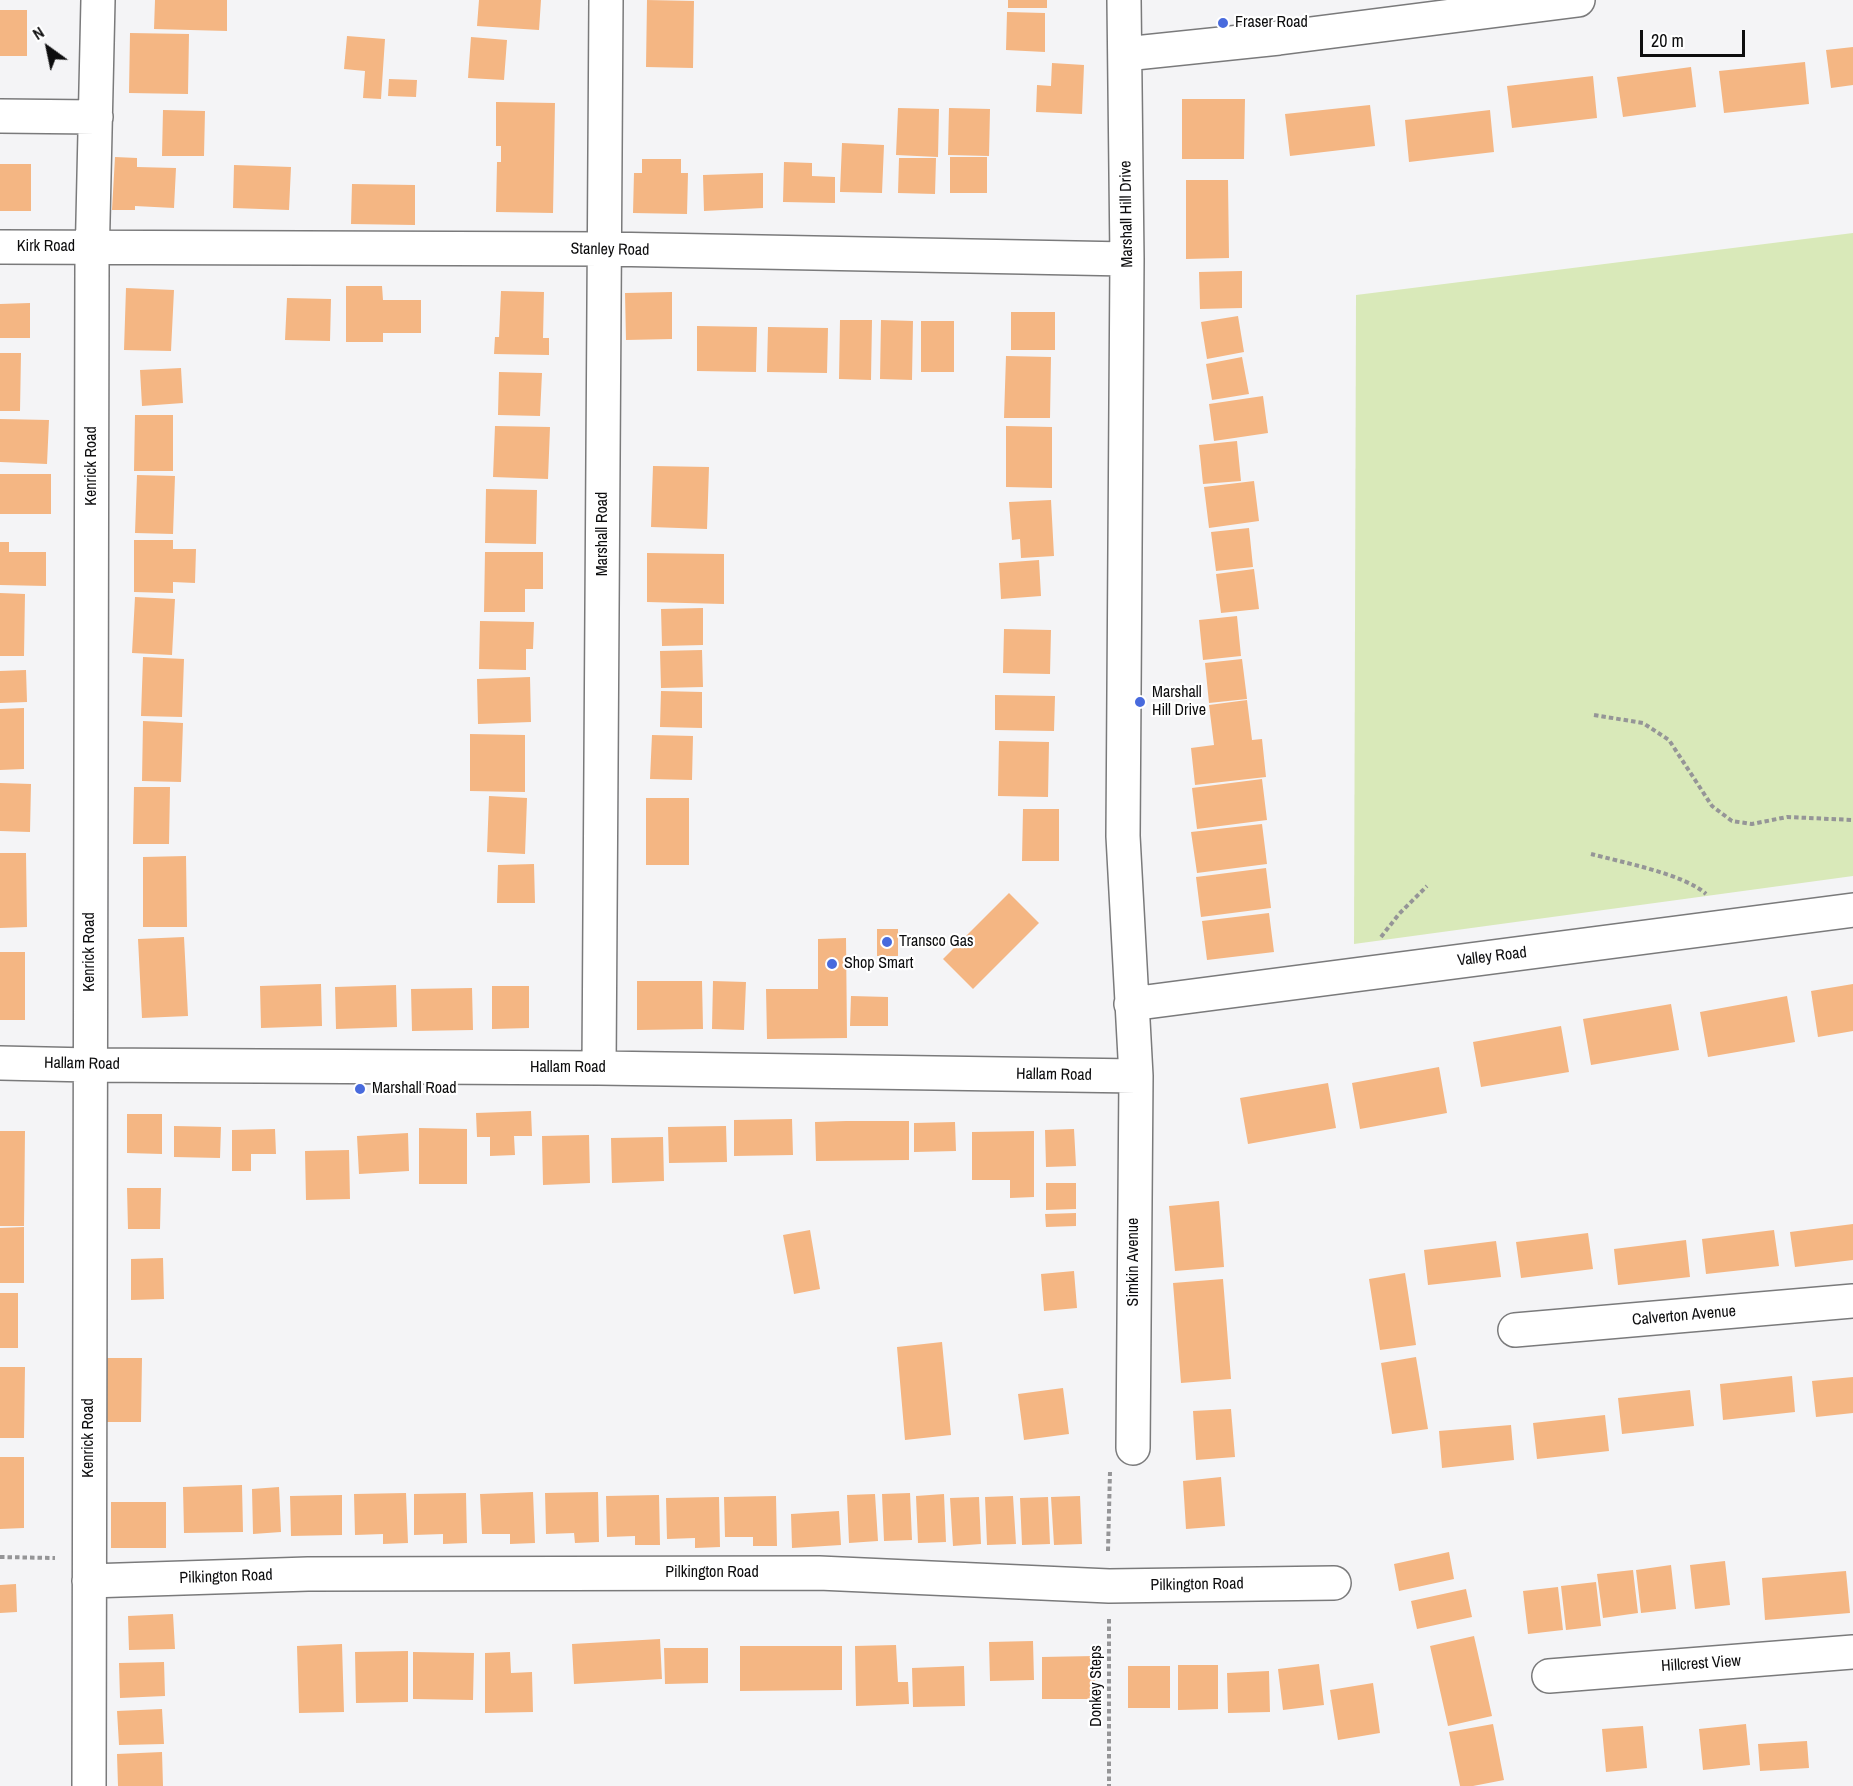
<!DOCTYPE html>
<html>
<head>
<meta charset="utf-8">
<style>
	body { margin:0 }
	#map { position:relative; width:1853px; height:1786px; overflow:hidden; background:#f4f4f6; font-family:"Archivo Narrow",sans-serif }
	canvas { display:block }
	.north { position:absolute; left:18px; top:18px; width:60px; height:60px; -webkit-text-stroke:4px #fff; paint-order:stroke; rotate:327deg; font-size:16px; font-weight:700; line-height:24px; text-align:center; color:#0d0d0e }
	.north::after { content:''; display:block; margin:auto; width:21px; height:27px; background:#0d0d0e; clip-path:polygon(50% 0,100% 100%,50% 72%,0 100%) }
	.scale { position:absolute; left:1640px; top:30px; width:105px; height:27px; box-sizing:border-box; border:3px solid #0d0d0e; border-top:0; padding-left:8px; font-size:18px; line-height:21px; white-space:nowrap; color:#0d0d0e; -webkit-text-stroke:4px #fff; paint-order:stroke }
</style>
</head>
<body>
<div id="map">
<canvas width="1853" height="1786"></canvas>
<div class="north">N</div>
<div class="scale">20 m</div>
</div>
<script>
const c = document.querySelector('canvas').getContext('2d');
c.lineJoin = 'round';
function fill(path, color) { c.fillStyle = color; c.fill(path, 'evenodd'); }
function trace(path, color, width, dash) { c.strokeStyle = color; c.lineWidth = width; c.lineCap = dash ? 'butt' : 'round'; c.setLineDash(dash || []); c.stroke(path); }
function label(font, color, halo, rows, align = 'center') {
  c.font = font + ' "Archivo Narrow",sans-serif'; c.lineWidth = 4.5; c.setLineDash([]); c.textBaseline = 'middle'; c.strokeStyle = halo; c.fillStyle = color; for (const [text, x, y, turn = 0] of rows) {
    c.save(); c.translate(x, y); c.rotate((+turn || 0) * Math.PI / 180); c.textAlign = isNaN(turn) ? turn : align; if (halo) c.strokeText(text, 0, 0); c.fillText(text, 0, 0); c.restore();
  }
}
fill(new Path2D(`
	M1853 233V876L1354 944 1356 295Z`), '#d9e9b9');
fill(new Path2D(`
	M155 0H227V31L154 29Z
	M479 0H541L539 30 477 26Z
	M647 0 694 1 693 68 646 67Z
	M1008 0H1047V8H1008Z
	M0 10H27V56H0Z
	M1007 12 1045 13V52L1006 50Z
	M130 33 189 34 188 94 129 93Z
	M347 36 385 39 381 99 363 98 365 71 344 69Z
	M471 37 507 40 504 80 468 78Z
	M1853 47V85L1831 88 1826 50Z
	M1805 62 1809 104 1724 113 1719 71Z
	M1052 63 1084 65 1082 114 1036 112 1037 85 1051 86Z
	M1691 67 1696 107 1623 117 1617 77Z
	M1593 76 1597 118 1512 128 1507 86Z
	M389 79 417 80 416 97 388 96Z
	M1182 99H1245L1244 159H1182Z
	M496 102 555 103 553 213 496 212 497 162H501V146H496Z
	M1370 105 1375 146 1290 156 1285 114Z
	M898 108 939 109 938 157 896 155Z
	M949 108 990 109 989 156 948 155Z
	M163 110 205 111 204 156H162Z
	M1490 110 1494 152 1409 162 1405 120Z
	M842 143 884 145 882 193 840 192Z
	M115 157 137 158V167L176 168 174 208 135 206V210H112Z
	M950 157H987V193H950Z
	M899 158H936L935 194 898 193Z
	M642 159H681V173H688L687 214 633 213 634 173H642Z
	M784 162 812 163V176L835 177V203L783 202Z
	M0 164H31V211H0Z
	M234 165 291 167 289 210 233 208Z
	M763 173V208L704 211 703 175Z
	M1186 180H1228L1229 258 1186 259Z
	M352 184 415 185V225L351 224Z
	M1242 271V308L1200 309 1199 272Z
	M346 286H382L383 300H421V333H383V342H346Z
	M126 288 174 290 171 351 124 350Z
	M501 291 544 292 543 338H549V355L494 354 495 337H499Z
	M672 292V339L626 340 625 293Z
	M287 298 331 299 330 341 285 340Z
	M30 303V338H0V304Z
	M1011 312H1055V350H1011Z
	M1238 316 1244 352 1207 359 1201 322Z
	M840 320H872L871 380 839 379Z
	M881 320 913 321 912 380 880 379Z
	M921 321H954V372H921Z
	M697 326 757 327 756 372 697 371Z
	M768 327 828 328 827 373 767 372Z
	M0 353H21L20 411H0Z
	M1006 356 1051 357 1050 418H1004Z
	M1242 357 1249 394 1212 400 1206 364Z
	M181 368 183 403 142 406 140 370Z
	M499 372 542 373 540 416 498 415Z
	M1263 396 1268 433 1214 441 1209 404Z
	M135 415H173V471H134Z
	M0 419 49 420 47 464 0 462Z
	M495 426 550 427 548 479 493 477Z
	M1006 426 1052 427V488L1006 487Z
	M1237 441 1241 481 1203 484 1199 445Z
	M653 466 709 467 707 529 651 527Z
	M0 474H51V514H0Z
	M137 475 175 476 173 534 135 533Z
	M1254 481 1259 521 1209 528 1204 487Z
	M486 489 537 490 536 544 485 543Z
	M1051 500 1054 556 1021 558 1020 539 1012 540 1009 502Z
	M1249 528 1253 567 1216 571 1211 532Z
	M134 540H173V549H196L195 583 173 582V593L134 592Z
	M0 542H9V552H46V586L0 585Z
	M485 552H543V589H525V612H484Z
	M647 553 724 554V604L647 602Z
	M1039 560 1041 596 1001 599 999 563Z
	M1254 569 1259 609 1221 613 1216 574Z
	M0 593 25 594 24 656H0Z
	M135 597 175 599 172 655 132 653Z
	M703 608V645L662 646 661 609Z
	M1237 616 1241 656 1203 660 1199 620Z
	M480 621 534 622 533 649H526V670L479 669Z
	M1004 629 1051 630 1050 674 1003 673Z
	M702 650 703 687 661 688 660 651Z
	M143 657 184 659 182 717 141 716Z
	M1242 659 1247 699 1209 703 1205 663Z
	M26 670 27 702 0 703V671Z
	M530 677 531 722 478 724 477 679Z
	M661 691 702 692V728L660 727Z
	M995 695 1055 696 1054 731 995 730Z
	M1247 700 1252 740 1262 739 1266 777 1195 785 1191 748 1214 745 1209 705Z
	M24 708V769L0 770V709Z
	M143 721 183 723 181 782 142 781Z
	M470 734 525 735V792L470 791Z
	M652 735 693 736 692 780 650 779Z
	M999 741 1049 742 1048 797 998 796Z
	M1262 779 1267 820 1197 829 1192 788Z
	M0 783 31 784 30 832 0 831Z
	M134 787H170L169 844H133Z
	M489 796 527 798 525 854 487 852Z
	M646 798H689V865H646Z
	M1023 809H1059V861H1022Z
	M1262 824 1267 864 1197 873 1191 832Z
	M0 853H26L27 927 0 928Z
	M186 856 187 927H143V857Z
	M534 864 535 903H497L498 865Z
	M1266 868 1271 908 1201 917 1196 877Z
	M1009 893 1039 923 973 989 943 959Z
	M1269 913 1274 952 1207 960 1202 921Z
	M877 929H898V956H877Z
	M184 937 188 1016 142 1018 138 939Z
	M846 938 847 1038 767 1039 766 989H818V939Z
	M0 952H25V1020H0Z
	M637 981H702L703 1029 637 1030Z
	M713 981 746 982 744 1030 712 1029Z
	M321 984 322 1026 261 1028 260 986Z
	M1853 984V1031L1818 1037 1811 991Z
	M396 985 397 1027 336 1029 335 987Z
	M492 986H529V1028L492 1029Z
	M472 988 473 1030 412 1031 411 989Z
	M851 996 888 997V1026H850Z
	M1787 996 1795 1042 1708 1057 1700 1012Z
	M1671 1004 1679 1050 1591 1065 1583 1019Z
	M1561 1026 1569 1072 1481 1087 1473 1042Z
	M1439 1067 1447 1113 1360 1129 1352 1083Z
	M1328 1083 1336 1128 1248 1144 1240 1098Z
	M531 1111 532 1136H514L515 1155 490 1156V1137H477L476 1113Z
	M127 1114H162V1154L127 1153Z
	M792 1119 793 1155 734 1156V1120Z
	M846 1121H909V1160L816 1161 815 1122Z
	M955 1122 956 1151 914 1152V1123Z
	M174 1126 221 1127 220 1158 174 1157Z
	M726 1126 727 1162 669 1163 668 1127Z
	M419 1128 467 1129V1184H419Z
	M275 1129 276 1154H251V1171H232V1130Z
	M1074 1129 1076 1166 1046 1167 1045 1130Z
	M0 1131H25L24 1226H0Z
	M1034 1131V1197L1010 1198V1180H972V1132Z
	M408 1133 409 1171 359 1174 357 1136Z
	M589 1135 590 1183 543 1185 542 1136Z
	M663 1137 664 1181 612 1183 611 1138Z
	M349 1150 350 1199 306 1200 305 1151Z
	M1046 1183H1076V1209L1046 1210Z
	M127 1188H161L160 1229H128Z
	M1219 1201 1224 1267 1175 1271 1169 1206Z
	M1076 1213V1226L1046 1227 1045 1214Z
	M1853 1224V1260L1795 1267 1790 1232Z
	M24 1227V1283H0V1228Z
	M810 1230 820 1289 794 1294 783 1235Z
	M1774 1230 1779 1266 1706 1274 1702 1239Z
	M1588 1233 1593 1269 1521 1278 1516 1242Z
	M1686 1240 1690 1277 1618 1285 1614 1249Z
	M1496 1241 1501 1277 1428 1285 1424 1250Z
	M163 1258 164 1299 131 1300V1259Z
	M1074 1271 1077 1308 1044 1311 1041 1274Z
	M1405 1273 1416 1345 1380 1350 1369 1279Z
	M1223 1279 1231 1379 1181 1383 1173 1283Z
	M0 1293H18V1348H0Z
	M942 1342 951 1435 905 1440 897 1347Z
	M1416 1357 1428 1429 1392 1434 1381 1363Z
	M105 1358H142L141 1422H105Z
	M0 1367H25L24 1438H0Z
	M1792 1376 1795 1412 1723 1420 1720 1384Z
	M1853 1377V1413L1816 1417 1812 1381Z
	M1063 1388 1069 1434 1024 1440 1018 1394Z
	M1690 1390 1694 1426 1622 1434 1618 1398Z
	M1231 1409 1235 1457 1196 1460 1193 1411Z
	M1605 1415 1609 1451 1537 1459 1533 1423Z
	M1511 1425 1514 1460 1442 1468 1439 1431Z
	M0 1457H24V1528L0 1529Z
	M1221 1477 1225 1526 1186 1529 1183 1481Z
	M242 1485 243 1532 184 1533 183 1487Z
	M279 1487 281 1532 253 1534 252 1489Z
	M533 1492 535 1543 510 1544V1534H482L480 1494Z
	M598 1492 599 1542 575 1543 574 1533 546 1534 545 1493Z
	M406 1493 408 1543 383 1544V1534L355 1535 354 1494Z
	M466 1493 467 1543 443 1544V1534L414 1535V1494Z
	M910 1493 912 1540 884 1541 882 1494Z
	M875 1494 878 1541 849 1543 847 1495Z
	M944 1494 946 1542 918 1543 916 1496Z
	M342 1495V1535L291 1536 290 1496Z
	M659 1495 660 1545H635V1536L607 1537 606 1496Z
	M776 1496 777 1546H753V1537H725L724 1497Z
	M1013 1496 1016 1544 987 1545 985 1497Z
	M1080 1496 1082 1544 1054 1545 1051 1497Z
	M719 1497 720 1547 695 1548V1538L667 1539 666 1498Z
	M979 1497 981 1544 953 1546 950 1498Z
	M1048 1497 1050 1544 1022 1545 1020 1498Z
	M111 1502H166V1548H111Z
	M839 1511 841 1545 792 1548 791 1514Z
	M1449 1552 1454 1579 1399 1591 1394 1564Z
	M1725 1561 1730 1605 1695 1609 1690 1565Z
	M1671 1565 1676 1609 1641 1613 1636 1570Z
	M1633 1570 1638 1613 1603 1618 1597 1574Z
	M1846 1571 1850 1613 1765 1620 1762 1578Z
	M1596 1582 1601 1626 1566 1630 1561 1586Z
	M16 1584 17 1612 0 1613V1585Z
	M1558 1587 1563 1630 1528 1634 1523 1591Z
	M1466 1589 1472 1617 1417 1629 1411 1601Z
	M173 1614 175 1649 129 1650 128 1616Z
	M1474 1636 1492 1716 1448 1726 1430 1646Z
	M660 1639 662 1679 574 1684 572 1644Z
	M1033 1641 1034 1680 990 1681 989 1642Z
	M342 1644 344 1712 299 1713 297 1646Z
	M896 1645 898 1682H908L909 1704 856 1706 855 1646Z
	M740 1646H842V1690L740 1691Z
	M664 1648H708V1683L665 1684Z
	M408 1651V1702L356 1703 355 1652Z
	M413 1652 474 1653 473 1700 413 1699Z
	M510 1652 511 1673 532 1672 533 1712 485 1713V1653Z
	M1094 1656 1095 1699H1042V1657Z
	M164 1662 165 1696 120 1698 119 1663Z
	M1319 1664 1324 1705 1283 1710 1278 1669Z
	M1178 1665H1218V1709L1178 1710Z
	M964 1666 965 1706 913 1707 912 1668Z
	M1128 1666H1170V1708H1128Z
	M1269 1671 1270 1712 1228 1713 1227 1673Z
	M1373 1683 1380 1733 1338 1740 1330 1690Z
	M162 1709 164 1744 119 1745 117 1711Z
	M1493 1724 1504 1780 1473 1786H1460L1449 1732Z
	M1746 1724 1750 1765 1703 1770 1699 1729Z
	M1643 1726 1647 1768 1606 1772 1602 1729Z
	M1807 1741 1809 1768 1760 1771 1758 1744Z
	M162 1752 163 1786H118L117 1754Z`), '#f4b683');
const minor = new Path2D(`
	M1124 0 1127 259 1123 836 1136 1076 1133 1448
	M1125 54 1279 38 1578 0
	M0 116 96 117
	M0 247 605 249 1127 259
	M1131 1004 1853 910
	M0 1063 90 1065 599 1068 1136 1076
	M599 1068 606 0
	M1515 1330 1853 1301
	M89 1581 308 1574 819 1573 1109 1586 1334 1583
	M1549 1676 1853 1652
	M89 1786 92 264 98 0`);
trace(minor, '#7a7a7b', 36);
trace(new Path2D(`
	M1594 715 1643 723 1669 740 1712 806 1732 821 1752 824 1787 817 1853 820
	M1591 854C1621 862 1684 874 1706 894
	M1381 937 1399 914 1427 886
	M1108 1551 1110 1472
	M0 1557 55 1558
	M1109 1619V1786`), '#959597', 4, [4.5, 3]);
trace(minor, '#fff', 33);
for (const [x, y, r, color] of [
	[1223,23,6,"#486add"],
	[1140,702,6,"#486add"],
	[887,942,6,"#486add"],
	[832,964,6,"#486add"],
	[360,1089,6,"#486add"]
]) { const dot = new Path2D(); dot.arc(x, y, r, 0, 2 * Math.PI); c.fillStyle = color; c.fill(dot); trace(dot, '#fff', 2); }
label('16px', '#0d0d0e', '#fff', [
	["Fraser Road",1235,23],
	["Marshall",1152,693],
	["Hill Drive",1152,711],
	["Transco Gas",899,942],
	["Shop Smart",844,964],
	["Marshall Road",372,1089]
], 'left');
label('16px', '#0d0d0e', '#fff', [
	["Marshall Hill Drive",1127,214,-91],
	["Kirk Road",46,247],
	["Stanley Road",610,250,1],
	["Kenrick Road",92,466,-90],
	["Marshall Road",603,534,-90],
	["Kenrick Road",90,952,-90],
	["Valley Road",1492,957,-7],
	["Hallam Road",82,1064,1],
	["Hallam Road",568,1068],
	["Hallam Road",1054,1075,1],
	["Simkin Avenue",1134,1262,-90],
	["Calverton Avenue",1684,1316,-5],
	["Kenrick Road",89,1438,-90],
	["Pilkington Road",712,1573],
	["Pilkington Road",226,1577,-2],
	["Pilkington Road",1197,1585,-1],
	["Hillcrest View",1701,1664,-4],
	["Donkey Steps",1097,1686,-90]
]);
</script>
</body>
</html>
